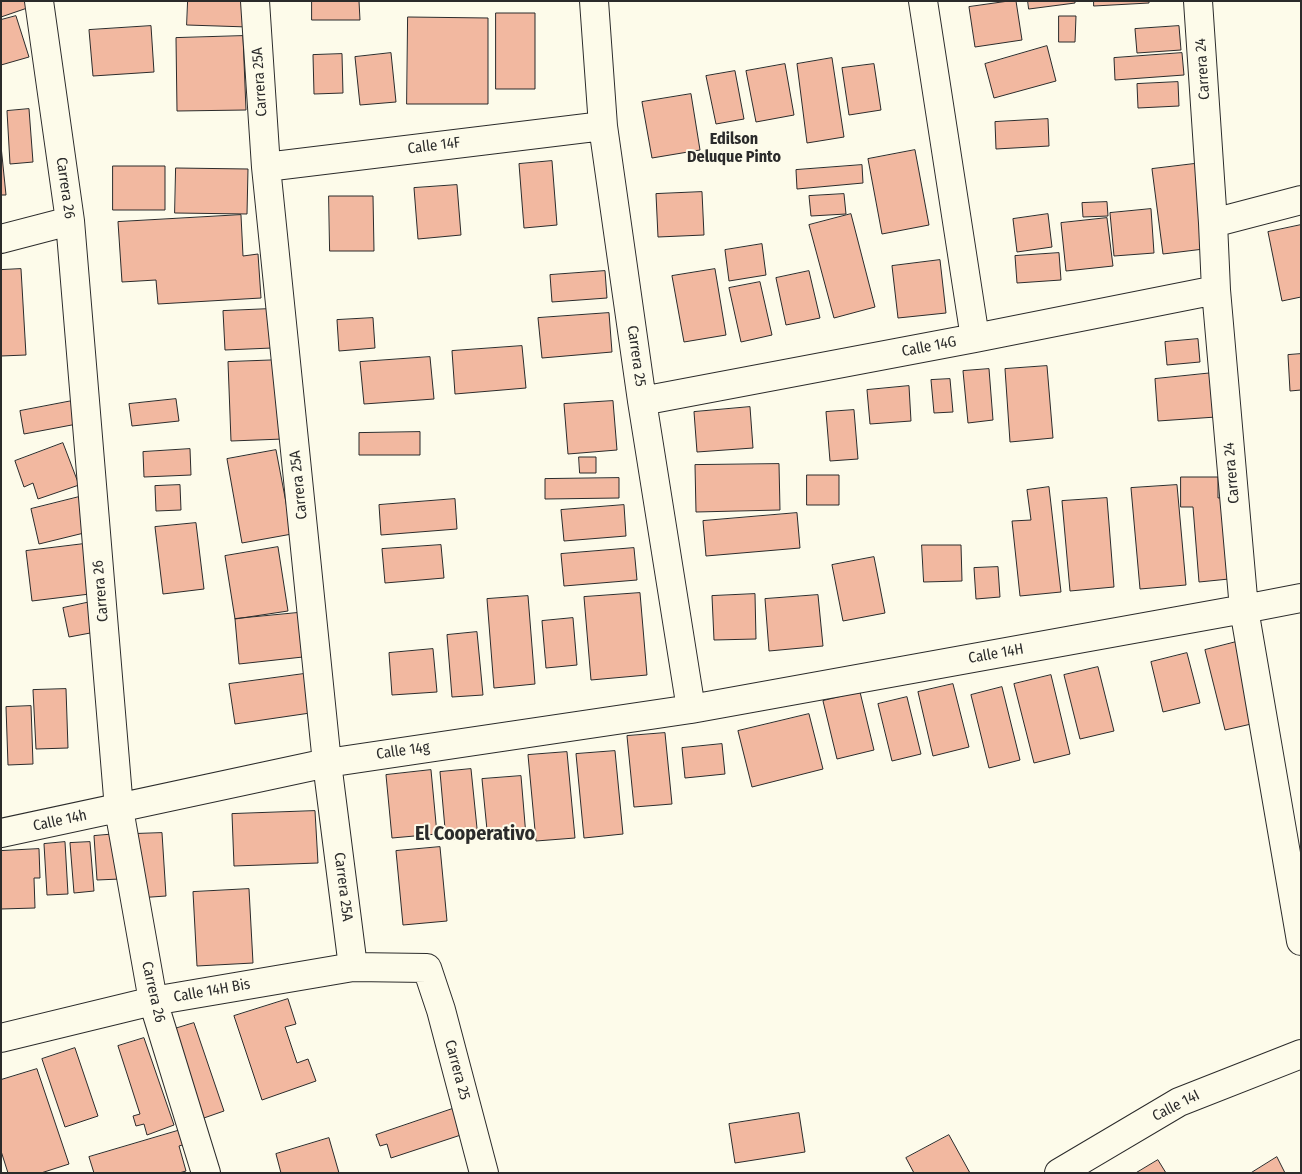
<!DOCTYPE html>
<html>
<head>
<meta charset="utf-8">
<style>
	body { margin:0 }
	#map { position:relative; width:1302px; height:1174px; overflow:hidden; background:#fdfbea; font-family:"Fira Sans Condensed",sans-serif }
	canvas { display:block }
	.frame { position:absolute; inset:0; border:2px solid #2b2b2b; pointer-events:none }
</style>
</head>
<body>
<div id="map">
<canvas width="1302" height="1174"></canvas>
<div class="frame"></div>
</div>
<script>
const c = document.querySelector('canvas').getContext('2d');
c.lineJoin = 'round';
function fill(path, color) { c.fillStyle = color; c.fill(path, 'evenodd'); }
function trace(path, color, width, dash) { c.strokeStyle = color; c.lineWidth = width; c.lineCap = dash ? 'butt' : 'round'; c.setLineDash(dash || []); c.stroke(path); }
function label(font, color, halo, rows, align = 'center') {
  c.font = font + ' "Fira Sans Condensed",sans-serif'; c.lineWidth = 4; c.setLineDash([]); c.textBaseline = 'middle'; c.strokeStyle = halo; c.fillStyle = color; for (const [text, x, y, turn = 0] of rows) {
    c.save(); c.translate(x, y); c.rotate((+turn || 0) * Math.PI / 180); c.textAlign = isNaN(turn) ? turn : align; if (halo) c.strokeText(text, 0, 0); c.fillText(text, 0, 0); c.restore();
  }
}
const building = new Path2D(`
	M1 1H35L36 5 1 17Z
	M188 1H248V27L187 25Z
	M312 1H359L360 20H312Z
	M1009 1H1016L1022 40 975 47 969 7Z
	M1028 1H1075V3L1029 9Z
	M1094 1H1149V3L1094 6Z
	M496 13H535V89H496Z
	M16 16 29 57 1 65V20Z
	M1059 16H1076L1075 42H1059Z
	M408 17 488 18V104H407Z
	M151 26 154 72 93 76 89 30Z
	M1179 26 1181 50 1137 53 1135 29Z
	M243 36 246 110 177 111 176 38Z
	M1047 46 1056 81 994 98 985 64Z
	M391 53 396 102 360 105 355 57Z
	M1182 53 1184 75 1115 80 1114 58Z
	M342 54 343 93 314 94 313 55Z
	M832 58 844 137 807 143 797 64Z
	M785 64 794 115 756 122 746 71Z
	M874 64 881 110 849 115 842 68Z
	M735 71 744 119 716 124 706 76Z
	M1178 82 1179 106 1138 108 1137 84Z
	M691 94 700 150 652 158 642 102Z
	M29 109 33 162 10 164 7 111Z
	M1048 119 1049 146 996 149 995 122Z
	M1 146 6 195H1Z
	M915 150 929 225 882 234 868 159Z
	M552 161 557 225 524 228 519 164Z
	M1202 163 1212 248 1163 254 1152 169Z
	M862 165 863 183 797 189 796 170Z
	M113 166H165V210H113Z
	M176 168 248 169 247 214 175 213Z
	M457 185 461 235 418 239 414 188Z
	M702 192 704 235 658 237 656 194Z
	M844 194 846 214 811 216 809 196Z
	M329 196H373L374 251H330Z
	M1107 202 1108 216 1083 217 1082 203Z
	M1151 209 1154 253 1114 256 1110 213Z
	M851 214 875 307 834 318 809 225Z
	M1048 214 1052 247 1017 252 1013 219Z
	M241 215 243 256 258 254 261 298 158 304 156 280 122 282 118 222Z
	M1107 218 1113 266 1066 271 1061 223Z
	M1301 225V297L1282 301 1268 232Z
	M762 244 766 275 729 281 725 250Z
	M1059 253 1061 280 1017 283 1015 256Z
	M940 260 946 313 898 318 892 266Z
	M21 269 26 355 1 356V270Z
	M715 269 726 335 684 342 672 276Z
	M605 271 607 298 552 302 550 275Z
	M809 271 820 318 786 325 776 278Z
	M760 282 772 335 741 342 729 288Z
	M270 309 272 348 225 350 223 311Z
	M609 313 612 352 542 358 538 318Z
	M373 318 375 348 339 351 337 320Z
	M1198 339 1200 362 1167 365 1165 342Z
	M522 346 526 388 455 394 452 351Z
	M1301 354V390L1290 391 1288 355Z
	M430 357 434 399 364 404 360 362Z
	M281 360 283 439 231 441 228 362Z
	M1047 366 1053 438 1010 442 1005 369Z
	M989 369 993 420 968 423 963 371Z
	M1213 373 1216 417 1158 421 1155 379Z
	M950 379 953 412 934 413 931 380Z
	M909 386 911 421 870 424 867 390Z
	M176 399 179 421 132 426 129 404Z
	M72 401 77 424 24 434 20 411Z
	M613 401 617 450 568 454 564 404Z
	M750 407 753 448 697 452 694 412Z
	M854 410 858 459 830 461 826 412Z
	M420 432V455H359V433Z
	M63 443 79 485 38 499 33 483 24 487 15 461Z
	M190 449 191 475 144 477 143 452Z
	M276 450 292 534 242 543 227 459Z
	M579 457H596V473H580Z
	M779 464 780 510 696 512 695 465Z
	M807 475H839V505H807Z
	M1181 477H1218V498L1232 496 1239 578 1199 582 1193 507H1181Z
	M619 478V498L545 499V479Z
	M180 485 181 510 156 511 155 486Z
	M1177 485 1186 585 1140 589 1131 488Z
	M1049 487 1061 592 1020 596 1012 521 1031 520 1027 490Z
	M79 497 88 532 39 544 31 509Z
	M1107 498 1114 587 1070 591 1062 501Z
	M455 499 457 529 381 535 379 505Z
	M624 505 626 536 564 541 561 510Z
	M797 513 800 548 706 556 703 521Z
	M196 523 204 589 163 594 155 527Z
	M92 543 98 593 32 601 26 551Z
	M441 545 444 578 385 583 382 549Z
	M922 545H961L962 581 924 582Z
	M278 547 288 611 235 619 225 556Z
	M634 548 637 580 564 586 561 554Z
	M874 557 885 613 843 621 832 565Z
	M998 567 1000 597 976 599 974 568Z
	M640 593 647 675 591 680 584 597Z
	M755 594 756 639 714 640 712 596Z
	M818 595 823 646 769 651 765 599Z
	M528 596 535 684 494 688 487 599Z
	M95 601 101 631 69 637 63 608Z
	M307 612 312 656 239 664 235 619Z
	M573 618 577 665 546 668 542 621Z
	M477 632 483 695 452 697 447 635Z
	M1240 641 1260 722 1225 730 1205 650Z
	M433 649 437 692 392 695 389 653Z
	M1187 653 1200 703 1163 712 1151 662Z
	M1098 667 1114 731 1080 739 1064 675Z
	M311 673 317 712 235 724 229 684Z
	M1051 675 1070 754 1034 763 1014 684Z
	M953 684 969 747 933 756 918 692Z
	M1002 687 1020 760 989 768 971 695Z
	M66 689 68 748 36 749 33 690Z
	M860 692 874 750 837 759 823 701Z
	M907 697 921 754 892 761 878 704Z
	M31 706 33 764 8 765 6 707Z
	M809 714 823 769 752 787 738 731Z
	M665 733 672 804 634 807 627 736Z
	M722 744 725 774 685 778 682 748Z
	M615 751 623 834 584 838 576 754Z
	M567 752 575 838 536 841 528 755Z
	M471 769 478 838 446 840 440 772Z
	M431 770 437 834 392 838 386 775Z
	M521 776 526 836 488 840 482 779Z
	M315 811 318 863 234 866 232 814Z
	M162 833 166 896 137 898 133 834Z
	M117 834 120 879 97 880 94 836Z
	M65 842 68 894 47 895 44 844Z
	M90 842 94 891 74 893 70 843Z
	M440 847 447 921 403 925 396 851Z
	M39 849 40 878H34L35 908 1 909V851Z
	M249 889 253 963 197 966 193 892Z
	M288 999 296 1024 285 1027 297 1063 308 1059 316 1081 262 1100 234 1016Z
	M194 1023 224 1111 201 1119 171 1030Z
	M144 1038 174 1125 147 1135 144 1124 136 1126 133 1116 140 1114 118 1046Z
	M75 1048 98 1116 65 1127 42 1059Z
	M37 1069 69 1164 41 1173H8L1 1151V1080Z
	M464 1105 473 1131 391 1158 387 1144 380 1146 376 1135Z
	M799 1113 805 1152 735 1163 729 1124Z
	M184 1129 189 1143 179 1146 186 1171 179 1173H94L89 1157Z
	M949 1135 970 1173H914L906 1158Z
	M329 1138 339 1173H281L276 1154Z
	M1277 1157 1285 1173H1251Z
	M1158 1160 1166 1173H1136Z`);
fill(building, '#f2b8a0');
trace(building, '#2b2b2b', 1);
const minor = new Path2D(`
	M39 1 70 221 119 809 153 1001 206 1173
	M255 1 266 167 327 763 353 967
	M594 1 603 126 642 401 691 709
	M923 1 975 338
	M1198 1 1213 223 1216 290 1244 609 1301 941
	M266 167 603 126
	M1213 223 1301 200
	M1 239 70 221
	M642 401 975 338 1216 290
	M1 833 327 763 691 709 1244 609 1301 598
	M1 1038 153 1001 353 967 427 968 441 1010 484 1173
	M1059 1173 1179 1102 1301 1054`);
trace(minor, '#2b2b2b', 30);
trace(minor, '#fdfbea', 28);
label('15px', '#2b2b2b', '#fdfbea', [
	["Carrera 24",1203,69,-94],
	["Carrera 25A",260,82,-94],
	["Calle 14F",434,146,-7],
	["Carrera 26",65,188,82],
	["Calle 14G",929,347,-11],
	["Carrera 25",636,356,82],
	["Carrera 24",1232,473,-95],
	["Carrera 25A",299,485,-96],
	["Carrera 26",101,591,-95],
	["Calle 14H",996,654,-10],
	["Calle 14g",403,751,-8],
	["Calle 14h",60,821,-12],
	["Carrera 25A",343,887,83],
	["Calle 14H Bis",212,991,-10],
	["Carrera 26",153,992,77],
	["Carrera 25",457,1070,75],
	["Calle 14I",1176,1106,-27]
]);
label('bold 16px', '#2b2b2b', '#fdfbea', [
	["Edilson",734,140],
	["Deluque Pinto",734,158]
]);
label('bold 20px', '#2b2b2b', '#fdfbea', [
	["El Cooperativo",475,834]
]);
</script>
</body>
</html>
